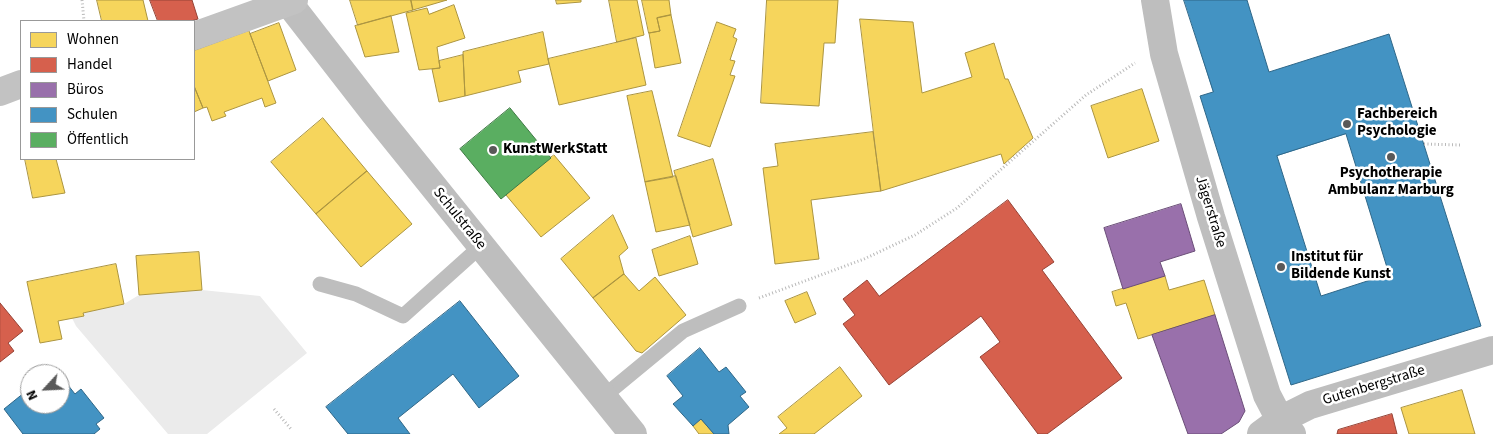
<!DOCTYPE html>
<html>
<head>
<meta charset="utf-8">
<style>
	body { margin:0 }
	#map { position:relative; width:1493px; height:434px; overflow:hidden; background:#fff; font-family:"Source Sans 3",sans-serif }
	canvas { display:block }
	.legend { position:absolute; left:20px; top:20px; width:175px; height:140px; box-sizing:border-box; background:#fff; border:1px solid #999; margin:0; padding:6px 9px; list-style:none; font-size:15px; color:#000 }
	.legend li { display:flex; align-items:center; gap:10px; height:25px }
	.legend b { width:25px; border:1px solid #999 }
	.north { position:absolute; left:20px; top:364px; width:50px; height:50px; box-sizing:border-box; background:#fff; border:1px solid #999; border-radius:50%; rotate:245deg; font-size:14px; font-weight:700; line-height:20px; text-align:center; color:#000 }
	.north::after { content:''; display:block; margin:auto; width:18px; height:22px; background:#595959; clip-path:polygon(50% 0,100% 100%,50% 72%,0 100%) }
</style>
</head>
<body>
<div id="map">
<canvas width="1493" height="434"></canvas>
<ul class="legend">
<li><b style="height:14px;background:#f6d55c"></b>Wohnen</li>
<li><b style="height:14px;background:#d6604d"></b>Handel</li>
<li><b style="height:14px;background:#9970ab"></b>Büros</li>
<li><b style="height:14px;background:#4393c3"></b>Schulen</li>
<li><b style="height:14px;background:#5aae61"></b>Öffentlich</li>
</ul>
<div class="north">N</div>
</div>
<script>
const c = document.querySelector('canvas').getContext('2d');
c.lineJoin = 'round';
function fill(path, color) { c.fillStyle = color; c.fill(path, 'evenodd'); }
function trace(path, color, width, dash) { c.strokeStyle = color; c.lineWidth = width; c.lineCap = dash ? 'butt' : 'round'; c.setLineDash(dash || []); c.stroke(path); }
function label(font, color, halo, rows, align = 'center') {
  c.font = font + ' "Source Sans 3",sans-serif'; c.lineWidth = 5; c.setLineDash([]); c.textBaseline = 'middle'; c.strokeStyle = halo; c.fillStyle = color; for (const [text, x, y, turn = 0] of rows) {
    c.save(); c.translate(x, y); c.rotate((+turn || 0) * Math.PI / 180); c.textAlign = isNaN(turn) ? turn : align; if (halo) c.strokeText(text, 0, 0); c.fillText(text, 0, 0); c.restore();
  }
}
fill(new Path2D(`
	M202 290 260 296 307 353 207 434H168L76 326 72 318 83 316V313L124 304 139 295Z`), '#ebebeb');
const homes = new Path2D(`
	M97 0H143L148 21H102Z
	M350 0H411L413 10 358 25Z
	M411 0H447L413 10Z
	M556 0H581V2L557 4Z
	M609 0H637L644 35 617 42Z
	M642 0H669L671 15 657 18 660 31 649 33Z
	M767 0H838L835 43H824L819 106 761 103Z
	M454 5 465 38 437 47 440 68 419 70 406 13 427 8 429 14Z
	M671 15 681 63 655 68 649 33 660 31 657 18Z
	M391 16 399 52 365 57 355 26Z
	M860 19 913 22 922 93 972 77 965 53 994 43 1005 79H1008L1033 138 1004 164 1001 154 881 191Z
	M717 22 736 29 733 37 737 39 730 60 735 61 730 75 735 76 710 147 678 136Z
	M279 23 296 70 268 81 250 34Z
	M249 31 276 103 265 107 262 98 224 112 226 116 212 121 207 107 203 108 194 86V51Z
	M543 32 549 64 518 71 521 82 465 96 463 52Z
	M636 38 646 85 559 105 548 59Z
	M463 55 465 96 439 102 432 69 440 68 439 61Z
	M194 86 203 108 194 112Z
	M1142 89 1159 141 1108 158 1091 106Z
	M652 91 673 177 645 182 627 96Z
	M323 118 367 171 316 214 271 162Z
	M873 132 881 191 811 200 819 259 775 264 763 168 778 166 775 144Z
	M554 155 590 198 541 237 506 195Z
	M25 159H56L65 193 33 198Z
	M713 159 732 225 693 237 674 171Z
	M367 171 412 224 361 267 316 214Z
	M676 176 690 225 656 232 645 182Z
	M613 215 628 248 619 256 624 274 593 298 561 259Z
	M690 236 698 264 659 276 652 250Z
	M199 252 202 290 139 295 136 256Z
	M116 264 124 304 83 313 84 316 58 321 62 339 40 343 27 282Z
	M624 274 639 291 655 277 686 315 642 353 636 351 593 298Z
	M1165 276 1169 290 1204 280 1215 315 1138 339 1126 303 1116 306 1112 292Z
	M807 292 816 314 795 323 785 301Z
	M840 367 862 396 814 434H779L787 428 778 417Z
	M1462 390 1475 434H1409L1401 408Z
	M701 419 714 434H699L693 426Z`);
fill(homes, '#f6d55c');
trace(homes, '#ac9540', 1);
const shops = new Path2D(`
	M150 0H192L198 19 191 21H158Z
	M1008 200 1054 262 1042 270 1122 378 1047 434H1038L980 357 1000 342 981 316 889 385 843 324 855 315 843 299 867 280 879 296Z
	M0 303 23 331 8 343 14 351 0 362Z
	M1392 414 1397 434H1337L1338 430Z`);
fill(shops, '#d6604d');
trace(shops, '#964336', 1);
const offices = new Path2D(`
	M1181 204 1195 251 1160 262 1165 276 1123 289 1104 228Z
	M1215 315 1245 411 1239 422 1221 434H1188L1152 335Z`);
fill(offices, '#9970ab');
trace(offices, '#6b4e78', 1);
const schools = new Path2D(`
	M1184 0H1247L1269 72 1389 34 1481 326 1291 385 1200 96 1213 92ZM1346 134 1389 274 1321 296 1277 156Z
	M460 301 519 376 479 408 453 374 398 418 410 434H348L326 407Z
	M700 348 719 372 726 367 746 392 740 396 749 407 728 425 729 434H714L701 419 693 426 673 404 683 396 667 376Z
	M60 375 75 394 81 389 104 418 96 424 100 429 94 434H23L4 409 30 388V404H60Z`);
fill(schools, '#4393c3');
trace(schools, '#2f6788', 1);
const public = new Path2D(`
	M510 108 551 158 501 199 460 149Z`);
fill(public, '#5aae61');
trace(public, '#3f7a44', 1);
trace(new Path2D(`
	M82 0 84 21
	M1424 144 1461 145
	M759 298 864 259 915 235 957 208 1086 95 1135 63
	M274 409 291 429`), '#b9b9b9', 3, [1, 2.5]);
trace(new Path2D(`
	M320 284 356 294 403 316 481 246
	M603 397 683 331 739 306`), '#bebebe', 15);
trace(new Path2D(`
	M1155 0 1164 54 1211 217 1267 395 1280 420 1292 434
	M288 2 375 114 633 434
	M1261 434 1280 420 1310 405 1493 350`), '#bebebe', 28);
trace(new Path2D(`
	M194 36 294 0
	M0 92 21 84`), '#c2c2c2', 28);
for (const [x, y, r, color] of [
	[1347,124,5,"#595959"],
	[493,150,5,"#595959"],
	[1391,157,5,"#595959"],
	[1281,267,5,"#595959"]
]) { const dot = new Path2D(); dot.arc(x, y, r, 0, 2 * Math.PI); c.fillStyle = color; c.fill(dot); trace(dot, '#fff', 2); }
label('bold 15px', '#000', '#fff', [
	["Fachbereich",1357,115],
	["Psychologie",1357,132],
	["KunstWerkStatt",503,150],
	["Psychotherapie",1391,174,"center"],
	["Ambulanz Marburg",1391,191,"center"],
	["Institut für",1291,258],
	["Bildende Kunst",1291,275]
], 'left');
label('15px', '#000', '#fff', [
	["Jägerstraße",1210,212,73],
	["Schulstraße",459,219,51],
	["Gutenbergstraße",1374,386,-17]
]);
</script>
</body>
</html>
